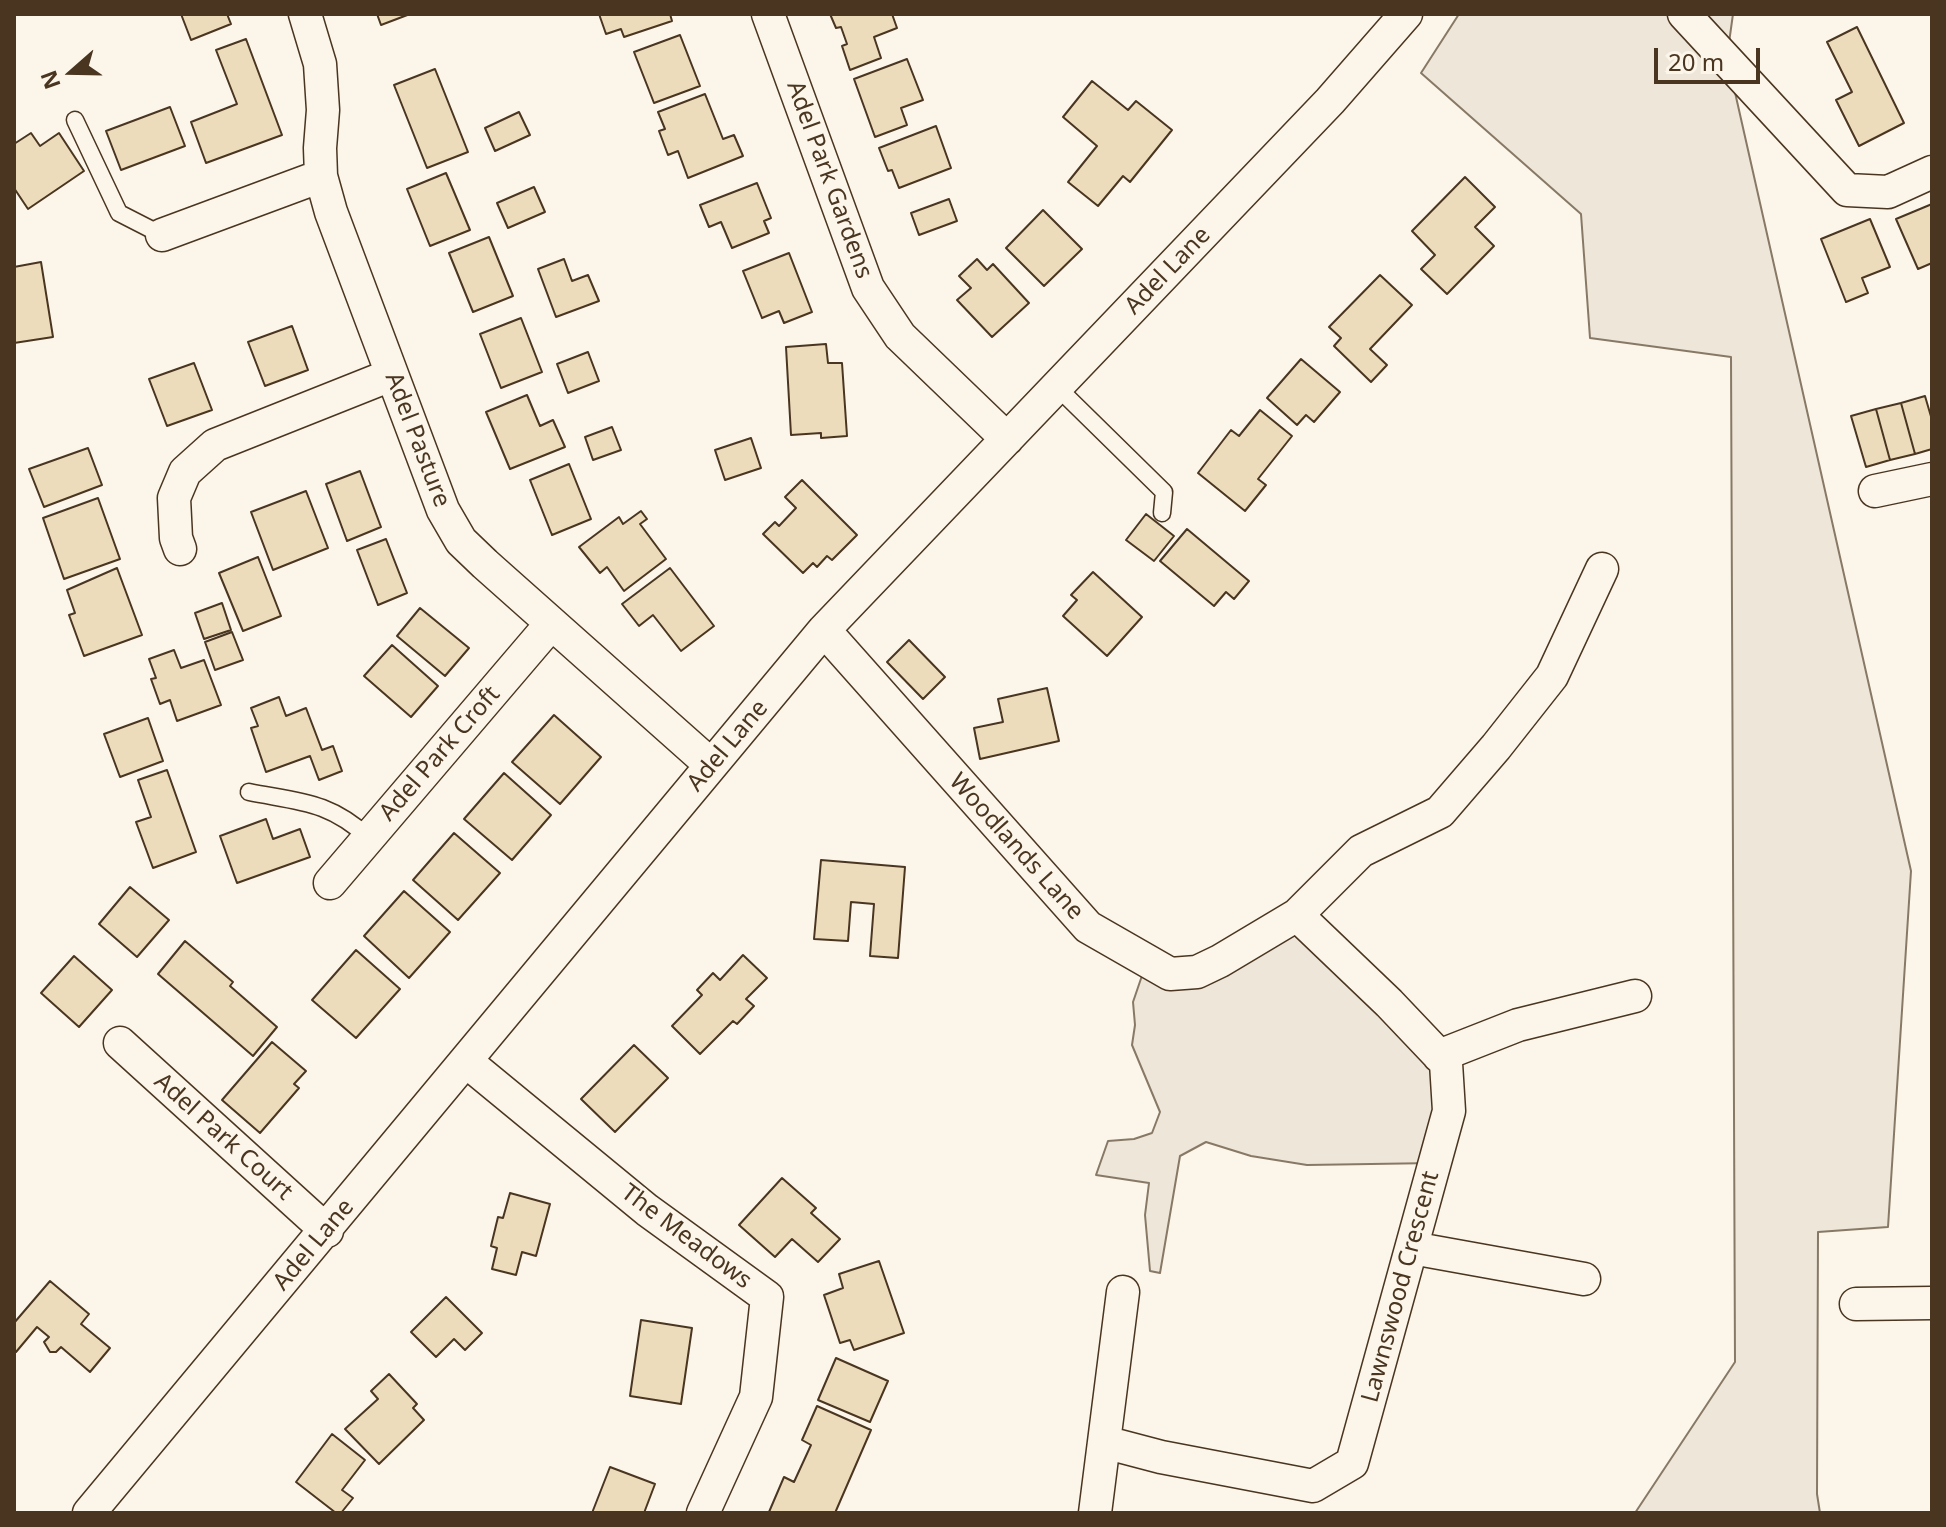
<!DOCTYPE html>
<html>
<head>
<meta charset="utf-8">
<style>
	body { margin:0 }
	#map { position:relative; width:1946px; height:1527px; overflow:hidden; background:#fbf6e9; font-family:"Noto Sans",sans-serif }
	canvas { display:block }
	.frame { position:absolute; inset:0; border:16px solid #4a3520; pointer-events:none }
	.north { position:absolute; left:32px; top:32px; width:80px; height:80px; -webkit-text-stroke:6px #fbf6e9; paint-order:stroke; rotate:250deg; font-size:22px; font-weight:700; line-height:32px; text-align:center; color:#4a3520 }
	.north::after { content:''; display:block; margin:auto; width:28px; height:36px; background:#4a3520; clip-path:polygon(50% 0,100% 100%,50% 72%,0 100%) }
	.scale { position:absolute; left:1654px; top:48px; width:106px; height:36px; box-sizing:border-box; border:4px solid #4a3520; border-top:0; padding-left:10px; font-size:24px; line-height:28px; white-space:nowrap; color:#4a3520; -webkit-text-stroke:6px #fbf6e9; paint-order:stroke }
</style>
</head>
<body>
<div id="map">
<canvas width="1946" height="1527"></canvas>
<div class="frame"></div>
<div class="north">N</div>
<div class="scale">20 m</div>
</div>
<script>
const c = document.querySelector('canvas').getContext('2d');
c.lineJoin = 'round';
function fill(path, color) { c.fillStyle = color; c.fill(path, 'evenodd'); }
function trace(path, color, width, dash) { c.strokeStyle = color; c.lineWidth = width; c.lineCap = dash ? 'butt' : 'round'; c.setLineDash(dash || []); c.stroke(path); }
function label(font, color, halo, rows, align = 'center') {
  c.font = font + ' "Noto Sans",sans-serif'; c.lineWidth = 6; c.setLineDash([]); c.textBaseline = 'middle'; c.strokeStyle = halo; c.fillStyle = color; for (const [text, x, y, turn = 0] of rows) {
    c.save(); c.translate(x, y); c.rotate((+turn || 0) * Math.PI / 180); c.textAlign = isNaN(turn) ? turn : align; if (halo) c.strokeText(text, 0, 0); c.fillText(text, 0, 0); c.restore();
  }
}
const green = new Path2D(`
	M1459 14H1733L1727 57 1911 871 1888 1227 1818 1232 1817 1494 1820 1513H1635L1735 1362 1731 357 1590 338 1581 214 1421 73Z
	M1297 915 1446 1063 1435 1163 1307 1165 1251 1156 1206 1142 1180 1156 1160 1273 1150 1271 1145 1215 1149 1183 1096 1175 1108 1141 1134 1139 1152 1133 1160 1112 1132 1045 1135 1025 1133 1002 1147 961 1170 974Z`);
fill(green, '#ede6d9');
trace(green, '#887966', 2);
const building = new Path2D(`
	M181 14H227L231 24 191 40Z
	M377 14H410L381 25Z
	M599 14H670L672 21 624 37 621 29 606 34Z
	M830 14H892L897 28 874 37 881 58 850 70 842 46 847 44 841 27 836 28Z
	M1857 27 1904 123 1859 146 1836 100 1852 92 1827 42Z
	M680 35 700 86 654 103 634 52Z
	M246 39 282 135 206 163 191 122 237 104 216 50Z
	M907 59 923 100 901 108 907 125 875 137 854 79Z
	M435 69 468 152 427 168 394 85Z
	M1092 81 1128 110 1136 101 1172 130 1130 182 1123 176 1098 206 1068 182 1097 146 1063 117Z
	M705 94 723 139 734 135 743 156 688 178 678 151 668 155 659 131 665 129 658 112Z
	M170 107 185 146 121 170 106 131Z
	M519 112 530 135 495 151 485 128Z
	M936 126 951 168 899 188 892 170 888 171 879 148Z
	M31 133 40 146 59 133 84 171 28 209 14 188V144Z
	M446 173 470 230 430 246 407 189Z
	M1465 177 1495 207 1475 227 1494 246 1447 294 1421 269 1435 255 1412 231Z
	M757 183 771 218 764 221 769 233 732 248 721 222 709 227 700 205Z
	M534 187 545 212 508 228 497 203Z
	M949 199 957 221 919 235 911 213Z
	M1932 204V263L1918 269 1896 219Z
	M1043 210 1082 249 1044 286 1006 248Z
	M1870 219 1890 267 1862 278 1868 293 1846 302 1821 239Z
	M489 237 513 296 473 312 449 253Z
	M789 253 812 312 784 323 779 311 762 318 743 271Z
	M564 259 572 281 588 275 599 301 556 317 538 269Z
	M977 259 987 270 993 264 1029 303 992 337 957 300 971 288 959 276Z
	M41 262 53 337 14 343V267Z
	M1380 275 1412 305 1370 349 1387 365 1371 382 1334 346 1341 338 1329 327Z
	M521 318 542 372 501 388 480 334Z
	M292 326 308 370 265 386 248 342Z
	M826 344 828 363H842L847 436 821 438V433L791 435 786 347Z
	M588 352 599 381 568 393 557 364Z
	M1301 359 1340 392 1314 422 1306 415 1297 425 1267 398Z
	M194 363 212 410 167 426 149 379Z
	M527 395 540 426 553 420 565 447 510 469 486 412Z
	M1925 396 1932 420V449L1915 454 1901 403Z
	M1901 403 1915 454 1890 460 1876 409Z
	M1876 409 1890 460 1866 467 1851 416Z
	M1260 410 1292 436 1258 479 1266 485 1245 511 1198 473 1231 430 1239 436Z
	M612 427 621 450 593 460 585 437Z
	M751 438 761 468 725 480 715 450Z
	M88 448 102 485 44 507 29 469Z
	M569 464 591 519 552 535 530 480Z
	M360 471 381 527 347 541 326 484Z
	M802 480 857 535 832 560 827 556 817 567 813 563 803 573 763 534 775 522 779 526 796 508 785 497Z
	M306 491 328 548 273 570 251 512Z
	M98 498 120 559 64 579 43 518Z
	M641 511 647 519 640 524 666 559 624 591 607 567 600 573 579 547 619 517 623 524Z
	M1146 514 1174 536 1154 561 1126 540Z
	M1187 529 1249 581 1234 599 1226 592 1214 606 1160 561Z
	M386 539 407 593 378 605 357 550Z
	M258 557 281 616 243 631 219 573Z
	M117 568 142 635 84 656 69 615 75 613 67 590Z
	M670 568 714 626 681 651 653 615 639 626 622 604Z
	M1093 572 1142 617 1107 656 1063 616 1077 600 1071 595Z
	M222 603 231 630 204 639 195 613Z
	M420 608 469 648 445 676 397 636Z
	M232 632 243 660 215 670 205 642Z
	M909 640 945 677 923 699 887 662Z
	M392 645 438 686 411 717 364 676Z
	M174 650 181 668 204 660 221 705 177 721 170 700 160 704 151 679 156 678 149 659Z
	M1047 688 1059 741 980 759 974 728 1003 722 998 699Z
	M279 697 286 716 306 708 322 750 333 746 342 771 319 780 310 756 266 772 251 728 258 726 251 708Z
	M554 715 601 757 560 804 512 762Z
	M148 718 163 761 120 777 104 734Z
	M167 770 196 852 153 868 136 822 151 817 138 780Z
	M504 773 551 815 512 860 464 819Z
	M266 819 273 839 300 829 310 857 237 883 220 836Z
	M454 833 500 873 458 920 413 880Z
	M821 860 905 867 898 958 870 956 874 904 851 902 848 941 814 939Z
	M130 887 169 920 137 957 99 924Z
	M404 891 450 932 409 978 364 936Z
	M185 941 233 982 230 986 277 1027 253 1056 158 974Z
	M356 950 400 989 356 1038 312 1000Z
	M743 955 767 978 746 999 754 1006 737 1024 733 1021 700 1054 672 1026 702 995 697 990 713 973 720 980Z
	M74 956 112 990 79 1027 41 993Z
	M272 1042 306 1071 294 1084 299 1088 260 1133 222 1100Z
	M634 1045 668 1078 615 1132 581 1099Z
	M782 1178 816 1208 811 1213 840 1239 818 1262 792 1239 775 1257 739 1225Z
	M510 1193 550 1204 536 1256 522 1252 516 1275 492 1269 497 1248 491 1246 498 1217 503 1218Z
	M879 1261 904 1333 854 1350 850 1340 840 1343 824 1295 843 1288 839 1274Z
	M50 1281 89 1314 81 1324 110 1348 90 1372 61 1347 56 1352H50L44 1342 49 1337 37 1327 16 1352 14 1351V1323Z
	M446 1297 482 1333 465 1350 454 1339 436 1357 411 1332Z
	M641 1320 692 1328 681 1404 630 1396Z
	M836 1358 888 1381 870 1422 818 1400Z
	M389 1374 417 1404 413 1408 424 1420 379 1464 345 1429 378 1399 371 1391Z
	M817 1406 871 1430 835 1513H772L769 1512 784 1477 794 1482 811 1445 802 1440Z
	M332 1434 365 1460 342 1490 353 1498 341 1513H336L296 1482Z
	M610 1467 655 1484 644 1513H592Z`);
fill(building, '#ecdcbc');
trace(building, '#4a3520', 2);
const lane = new Path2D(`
	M75 120 119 213 162 235
	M1057 387 1164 492 1162 513
	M249 792C300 802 329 801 369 838`);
const street = new Path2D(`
	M305 14 320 64 323 110 320 148 321 176 331 212 443 510 461 541 485 564 711 765
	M768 14 868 288 900 336 1007 439
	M1684 14 1847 190 1888 192 1932 172
	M162 235 321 176
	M1875 491 1932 479
	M180 549 176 538 174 498 185 472 215 445 391 375
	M824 630 1088 927 1170 974 1197 972 1220 961 1297 915 1361 851 1440 812 1496 747 1552 676 1602 569
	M330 883 551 624
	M120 1043 327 1231
	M1439 1056 1518 1025 1635 996
	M467 1062 647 1210 767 1297 756 1397 703 1513
	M1412 1248 1584 1279
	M1856 1304 1932 1303
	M1104 1442 1161 1457 1313 1486 1352 1463 1449 1111 1446 1063 1389 1003 1297 915
	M89 1513 824 630 1330 101 1406 14
	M1095 1513 1123 1292`);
trace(lane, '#4a3520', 19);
trace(street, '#4a3520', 35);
trace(lane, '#fbf6e9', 16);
trace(street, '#fbf6e9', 32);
label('24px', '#4a3520', '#fbf6e9', [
	["Adel Park Gardens",829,180,70],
	["Adel Lane",1168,271,-46],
	["Adel Pasture",417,440,69],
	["Adel Lane",728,746,-50],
	["Adel Park Croft",440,754,-49],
	["Woodlands Lane",1016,847,48],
	["Adel Park Court",223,1137,42],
	["The Meadows",686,1237,37],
	["Adel Lane",314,1245,-50],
	["Lawnswood Crescent",1401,1287,-75]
]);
</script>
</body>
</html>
